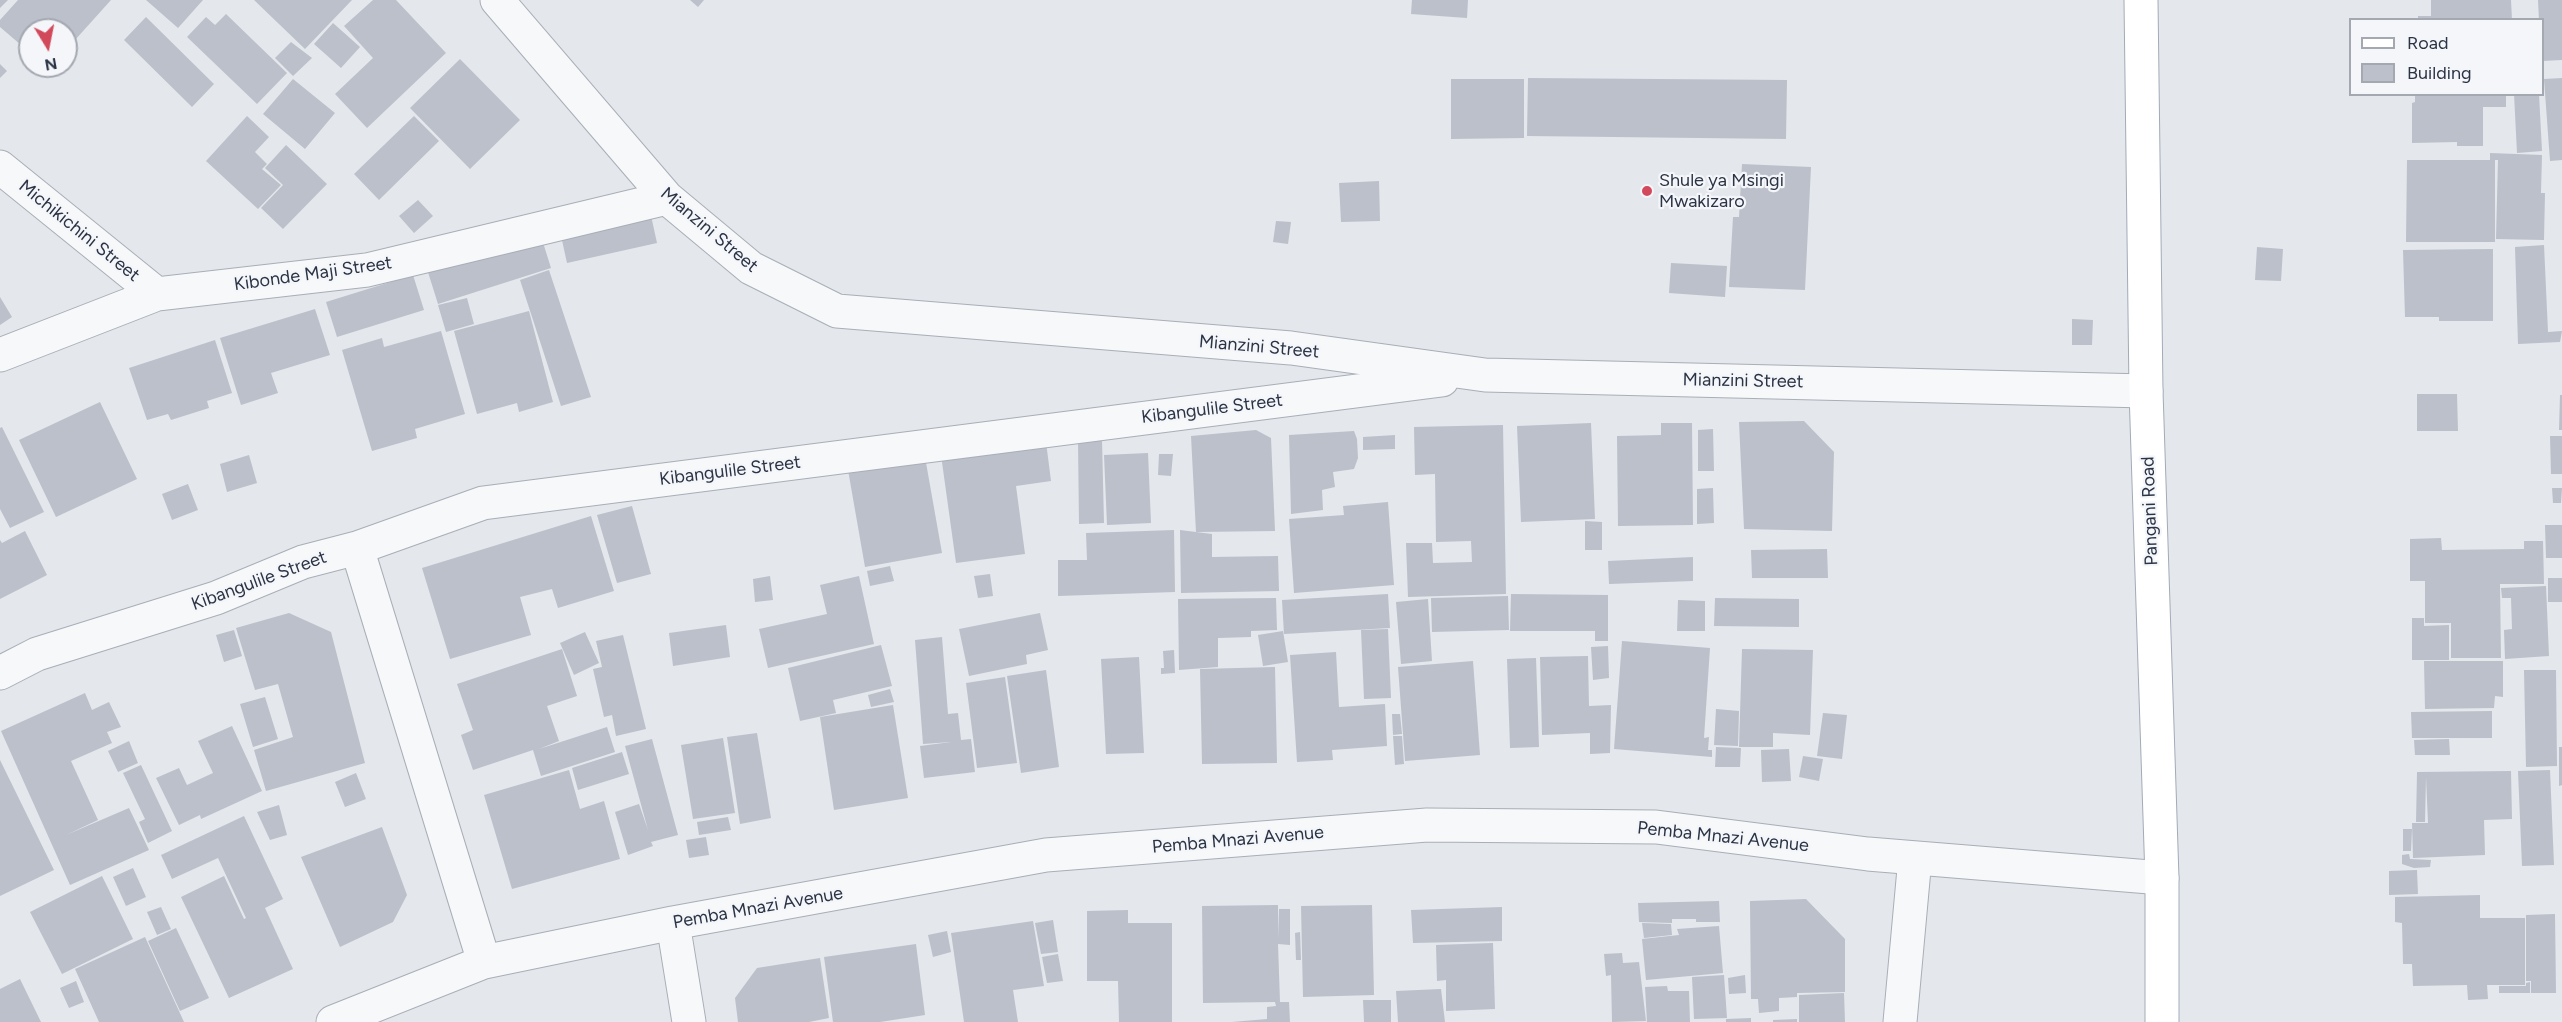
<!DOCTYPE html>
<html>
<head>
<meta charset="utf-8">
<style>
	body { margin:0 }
	#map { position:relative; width:2562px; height:1022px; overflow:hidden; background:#e4e7ec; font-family:Figtree,sans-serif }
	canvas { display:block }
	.legend { position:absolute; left:2349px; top:18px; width:195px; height:78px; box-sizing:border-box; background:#f4f6f9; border:2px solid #a4a8b1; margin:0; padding:8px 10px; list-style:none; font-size:18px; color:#2b3445 }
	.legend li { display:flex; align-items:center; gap:12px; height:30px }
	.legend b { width:30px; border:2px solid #a4a8b1 }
	.north { position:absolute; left:18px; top:18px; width:60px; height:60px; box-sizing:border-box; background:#f4f6f9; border:2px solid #a4a8b1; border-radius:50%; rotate:170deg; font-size:16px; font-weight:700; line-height:24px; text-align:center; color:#2b3445 }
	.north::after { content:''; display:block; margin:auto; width:21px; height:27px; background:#d1495b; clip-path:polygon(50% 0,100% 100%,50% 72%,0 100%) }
</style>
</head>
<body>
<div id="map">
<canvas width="2562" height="1022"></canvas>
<ul class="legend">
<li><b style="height:8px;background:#fff"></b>Road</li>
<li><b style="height:16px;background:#bbc0ca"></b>Building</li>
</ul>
<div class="north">N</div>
</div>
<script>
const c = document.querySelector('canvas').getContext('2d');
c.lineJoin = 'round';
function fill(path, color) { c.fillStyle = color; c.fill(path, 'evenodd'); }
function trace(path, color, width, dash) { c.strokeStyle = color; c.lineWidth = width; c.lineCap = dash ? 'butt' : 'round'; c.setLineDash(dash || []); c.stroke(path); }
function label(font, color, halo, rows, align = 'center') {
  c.font = font + ' Figtree,sans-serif'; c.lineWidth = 4.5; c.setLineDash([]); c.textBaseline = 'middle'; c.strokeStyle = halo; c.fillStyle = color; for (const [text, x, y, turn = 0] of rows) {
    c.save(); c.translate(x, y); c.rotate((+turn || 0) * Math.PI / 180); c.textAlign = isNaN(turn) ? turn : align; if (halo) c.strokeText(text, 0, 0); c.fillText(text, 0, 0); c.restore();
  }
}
fill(new Path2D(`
	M0 0H8L0 8Z
	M18 0H111L66 50V30H30L28 51 0 27V20Z
	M146 0H203L178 28Z
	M254 0H352L305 49Z
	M373 0H396L446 53 367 128 335 94 373 58 344 26Z
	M690 0H704L698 7Z
	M1412 0H1468L1467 18 1411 14Z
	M2431 0H2511L2512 20H2418V16H2431Z
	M2538 0H2562V60L2542 61V20H2539Z
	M226 14 287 73 257 104 187 37 206 17 215 25Z
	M146 17 214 84 192 107 124 40Z
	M333 23 360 47 341 68 314 44Z
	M291 42 312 58 293 76 275 58Z
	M460 59 520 120 470 169 410 108Z
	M0 64 7 71 0 78Z
	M1528 78 1787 80 1786 139 1527 136Z
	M2562 78V160L2550 161 2544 79Z
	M293 79 335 113 305 149 263 114Z
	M1451 79H1524V138L1451 139Z
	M2415 94H2506V107H2483V146H2457V142L2412 143V103L2415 102Z
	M2514 94H2539L2542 151 2517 153Z
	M247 116 269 137 255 152 267 164 262 169 281 185 258 209 206 161Z
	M414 116 439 141 379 200 354 174Z
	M286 145 327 184 283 229 261 208 283 185 265 168Z
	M2490 153 2542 155 2541 193H2545L2544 240 2496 239 2498 160H2495V242H2406L2407 160H2490Z
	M1742 164 1811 167 1805 290 1729 287 1733 217H1739Z
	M1379 181 1380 221 1341 222 1339 183Z
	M418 200 433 216 414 233 399 216Z
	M650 211 657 243 567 263 560 231Z
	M1276 221 1291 222 1288 244 1273 242Z
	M540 233 551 268 438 304 427 269Z
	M2544 245 2548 332 2562 331 2560 342 2518 344 2515 247Z
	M2257 247 2283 249 2281 281 2255 280Z
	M2493 249V321H2439V317H2405L2403 250Z
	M1671 263 1727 266 1725 297 1669 293Z
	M549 270 591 397 561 406 520 280Z
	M413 275 424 310 337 337 326 302Z
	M0 297 12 317 0 325Z
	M467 298 474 324 446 332 438 305Z
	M315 309 330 355 271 373 278 393 241 405 220 338Z
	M529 311 553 402 519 412 517 403 477 414 454 331Z
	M2072 319 2093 320 2092 345H2072Z
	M441 331 465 414 415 429 417 438 372 451 342 350 382 338 384 347Z
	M215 340 232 393 207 401 209 408 171 420 168 414 147 420 129 368Z
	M2417 394H2457L2458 431H2417Z
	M2560 395H2562V430H2559Z
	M100 402 137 479 56 517 19 440Z
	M1804 421 1834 452 1832 531 1744 529 1739 422Z
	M1591 423 1595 519 1521 522 1517 426Z
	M1661 423H1692L1693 525 1618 526 1617 436 1661 435Z
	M1503 425 1506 594 1408 597 1406 543H1432L1433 563 1472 562 1471 541 1436 542 1435 474 1415 475 1414 427Z
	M2 427 44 512 10 528 0 509V428Z
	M1713 429 1714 471H1698V430Z
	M1256 430 1271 438 1275 531 1196 532 1191 436Z
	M1354 431 1357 439 1358 458 1354 469 1333 472 1335 487 1322 490 1323 510 1291 514 1289 435Z
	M1395 435V449L1363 450V437Z
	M2550 436H2562V474H2551Z
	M1102 440 1104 523 1079 524 1078 441Z
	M1046 442 1051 481 1016 486 1025 554 956 563 941 455Z
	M1148 453 1151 523 1107 525 1104 455Z
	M1159 454H1173L1171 476 1158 475Z
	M249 455 257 483 227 492 220 464Z
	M925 457 942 553 865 567 848 470Z
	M188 484 198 510 172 520 162 494Z
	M1713 488 1714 523 1697 524V489Z
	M2552 488H2562L2561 503H2553Z
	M1388 502 1394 585 1294 593 1289 519 1344 515 1343 506Z
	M632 506 651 574 617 583 597 515Z
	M591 516 614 591 558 608 552 589 520 597 531 635 450 659 422 568Z
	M1585 521 1602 522V550H1585Z
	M2545 525H2562V558H2546Z
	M1174 530 1175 592 1058 596V560H1087L1086 533Z
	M1180 530 1212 534V557L1278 556 1279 591 1181 593Z
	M25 531 47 575 0 599V540L2 543Z
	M2441 538 2442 550 2524 549V541H2543L2544 584H2500L2501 658H2451V623H2425V581H2410V539Z
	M1827 549 1828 578H1752L1751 550Z
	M1693 557V581L1609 584 1608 561Z
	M890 566 894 581 870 586 867 571Z
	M990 574 993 596 978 598 974 576Z
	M770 576 773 600 755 602 753 579Z
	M859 576 874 644 768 668 759 629 827 614 820 585Z
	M2548 578H2562V602H2548Z
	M2546 586 2549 656 2505 659 2504 630 2512 629 2511 598H2502L2501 588Z
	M1388 594 1390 628 1284 634 1282 600Z
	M1511 594 1608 595V641H1595V631H1510Z
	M1508 596 1509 630 1432 632 1431 598Z
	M1276 598 1277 630 1251 631V637L1218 638V667L1179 670 1178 599Z
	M1715 598 1799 599V627L1714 626Z
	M1428 599 1432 661 1401 664 1396 602Z
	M1678 600 1705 601V631H1677Z
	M289 613 331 632 365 763 266 791 254 750 293 737 278 684 255 690 236 628Z
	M1040 613 1048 650 1026 655 1027 664 969 676 959 629Z
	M2412 618H2424V626L2449 625V660H2412Z
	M726 625 730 657 673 666 669 633Z
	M1388 629 1391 698 1364 699 1361 630Z
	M234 630 242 656 224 662 216 635Z
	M1283 631 1288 662 1263 666 1258 635Z
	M585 632 599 663 574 675 560 643Z
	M623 635 646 729 616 736 612 715 604 717 593 669 602 667 596 641Z
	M942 637 948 714 958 713 961 740 971 739 975 772 924 778 920 746 951 742 923 744 915 640Z
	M1622 641 1710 648 1704 738 1709 737 1708 750H1712V757L1614 749Z
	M881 645 892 686 833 700 836 713 800 721 788 668Z
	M1608 646 1609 678 1593 680 1591 647Z
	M562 649 577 696 547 706 559 741 539 749 607 727 615 752 541 776 533 750 473 770 461 735 473 730 457 684Z
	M1742 649 1813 650 1810 735 1773 733V747H1739Z
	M1174 650 1175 673 1161 674V668H1164L1163 651Z
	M1336 652 1339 707 1385 704 1387 746 1332 750 1333 760 1297 762 1290 655Z
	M1588 656 1589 706 1611 705 1610 753 1590 754V733L1542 735 1540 657Z
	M1139 657 1144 753 1106 754 1101 659Z
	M1536 658 1539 747 1510 748 1507 659Z
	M1473 661 1480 755 1405 761 1398 667Z
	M2424 661H2503V697L2495 696 2494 708 2425 709Z
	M1275 667 1277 763 1202 764 1200 669Z
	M1046 670 1059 767 1021 773 1007 676Z
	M2524 670H2556L2557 766 2526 767Z
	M1005 677 1017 763 977 768 966 683Z
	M890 689 894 702 871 707 868 695Z
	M85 693 92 710 109 702 121 727 107 732 112 743 71 761 98 820 66 835 129 808 149 850 70 885 1 731Z
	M265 697 278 739 253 747 240 704Z
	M893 705 908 798 834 810 820 717Z
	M1716 709 1739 711 1738 746 1714 745Z
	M2492 711V738H2412L2411 712Z
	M1823 713 1847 715 1842 759 1817 756Z
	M1392 714H1400L1402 734 1393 735Z
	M232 726 262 791 201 819 200 815 179 825 156 778 179 768 187 785 213 773 198 741Z
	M757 733 771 818 740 824 727 737Z
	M1393 736H1402L1404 764 1395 765Z
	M723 738 735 813 693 819 681 745Z
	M652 739 678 835 651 842 653 846 628 855 615 812 639 804 648 830 625 746Z
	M2449 739 2450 755H2415L2414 740Z
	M129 741 138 763 118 772 108 751Z
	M1716 747 1741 748 1740 767H1715Z
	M2559 747H2562V785L2559 786Z
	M1789 749 1791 781 1762 782 1761 750Z
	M622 752 629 774 578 790 572 768Z
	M1803 756 1823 759 1819 781 1799 777Z
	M0 760 54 870 0 896Z
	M141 765 172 831 148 843 139 822 145 819 123 773Z
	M569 770 580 809 604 801 620 859 512 889 484 795Z
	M2550 770 2554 865 2522 866 2518 771Z
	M2511 771 2512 819 2484 820 2485 855 2413 858 2412 823H2428L2426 777 2425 822H2416L2417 772Z
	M356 773 366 799 345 807 335 782Z
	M279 805 287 835 270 840 257 812Z
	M244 816 283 899 265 908 293 969 229 998 181 897 224 876 244 919 246 918 218 858 172 879 161 855Z
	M728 817 731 830 699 835 697 822Z
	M382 827 407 895 393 922 340 947 301 857Z
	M2403 829H2412L2411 851H2403Z
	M706 837 709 855 689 858 686 840Z
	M2409 854 2410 859 2431 860 2430 867 2414 868 2402 864V855Z
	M133 868 146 897 126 906 113 877Z
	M2417 870 2418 894 2389 895V871Z
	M102 876 133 939 62 974 30 912Z
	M2480 895V918H2525V985H2487L2488 999 2468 1000 2467 985 2413 986 2412 964H2403L2402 923 2395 922V897Z
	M1806 899 1845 939V992L1797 993V997L1779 998V1011L1759 1013 1758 999H1751L1750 901Z
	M1719 901 1720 922H1696V919H1672V923L1639 922 1638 903Z
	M1278 905V939L1279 909H1290V945L1278 944 1280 1002H1289L1290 1022H1232L1267 1019V1007L1276 1006 1275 1002 1203 1003 1202 906Z
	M1372 905 1374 995 1303 997 1301 906Z
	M161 907 171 929 157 935 147 912Z
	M1502 907V941L1413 943 1411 910Z
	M1128 910V923H1172V1022H1119L1118 981H1087V911Z
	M2555 914 2556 993H2531V981H2526V915Z
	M1053 920 1058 952 1041 954 1035 923Z
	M1033 921 1044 986 1013 990 1018 1022H964L951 933Z
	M1642 923 1671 924 1672 935 1644 938Z
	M1719 926 1723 973 1646 980 1642 939 1679 935 1677 929Z
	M176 928 209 998 180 1011 148 941Z
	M947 931 951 952 933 957 928 935Z
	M1300 932 1301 960H1296L1295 933Z
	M145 937 184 1022H99L75 969Z
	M1493 943 1495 1009 1446 1011V980L1437 981 1436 945Z
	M916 944 925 1015 880 1022H833L824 957Z
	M1622 953 1623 963 1639 962 1646 1021 1612 1022 1611 975 1606 976 1604 954Z
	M1058 954 1063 981 1047 983 1042 957Z
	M820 958 829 1018 809 1022H738L735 998 757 968Z
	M1724 975 1727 1018 1694 1019 1692 977Z
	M1745 975 1746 993 1729 994 1728 978Z
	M20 979 41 1022H0V989Z
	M76 981 84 1002 69 1008 60 988Z
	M2530 982V993H2499V986H2526V983Z
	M1667 986 1668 991H1689L1690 1022H1647L1645 987Z
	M1441 989 1445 1022H1398L1396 991Z
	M1844 993 1845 1022H1799V995Z
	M1363 1000H1391V1022H1364Z
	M1751 1018V1022H1726V1019Z
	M1797 1019V1022H1773V1020Z`), '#bbc0ca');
const minor = new Path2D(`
	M497 0 667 198 751 268 837 311 1291 348 1485 375 2146 391
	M0 167 157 294
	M0 355 157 294 367 270 667 198
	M357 548 484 962
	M0 673 37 654 216 598 303 562 357 548 483 503 1442 380
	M673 923 689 1022
	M333 1022 484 962 673 923 1046 855 1427 825 1656 827 1868 854 2162 878
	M1900 1022 1915 858`);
const major = new Path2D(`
	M2141 0 2146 391 2162 878V1022`);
trace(minor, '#a9aeb7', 35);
trace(major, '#a3abb8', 35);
trace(minor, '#f7f8fa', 33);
trace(major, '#fff', 33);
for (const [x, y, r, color] of [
	[1647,191,6,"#d1495b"]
]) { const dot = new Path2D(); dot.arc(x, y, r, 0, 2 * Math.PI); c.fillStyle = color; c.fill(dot); trace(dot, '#f4f6f9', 2); }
label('18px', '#2b3445', '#f4f6f9', [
	["Shule ya Msingi",1659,181],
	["Mwakizaro",1659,202]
], 'left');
label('18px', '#2b3445', '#f4f6f9', [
	["Mianzini Street",709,230,40],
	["Michikichini Street",79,231,39],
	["Kibonde Maji Street",313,274,-8],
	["Mianzini Street",1259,347,5],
	["Mianzini Street",1743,381,1],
	["Kibangulile Street",1212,409,-7],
	["Kibangulile Street",730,471,-7],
	["Pangani Road",2150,511,-92],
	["Kibangulile Street",259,581,-20],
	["Pemba Mnazi Avenue",1723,837,6],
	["Pemba Mnazi Avenue",1238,840,-5],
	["Pemba Mnazi Avenue",758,908,-10]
]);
</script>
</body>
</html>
